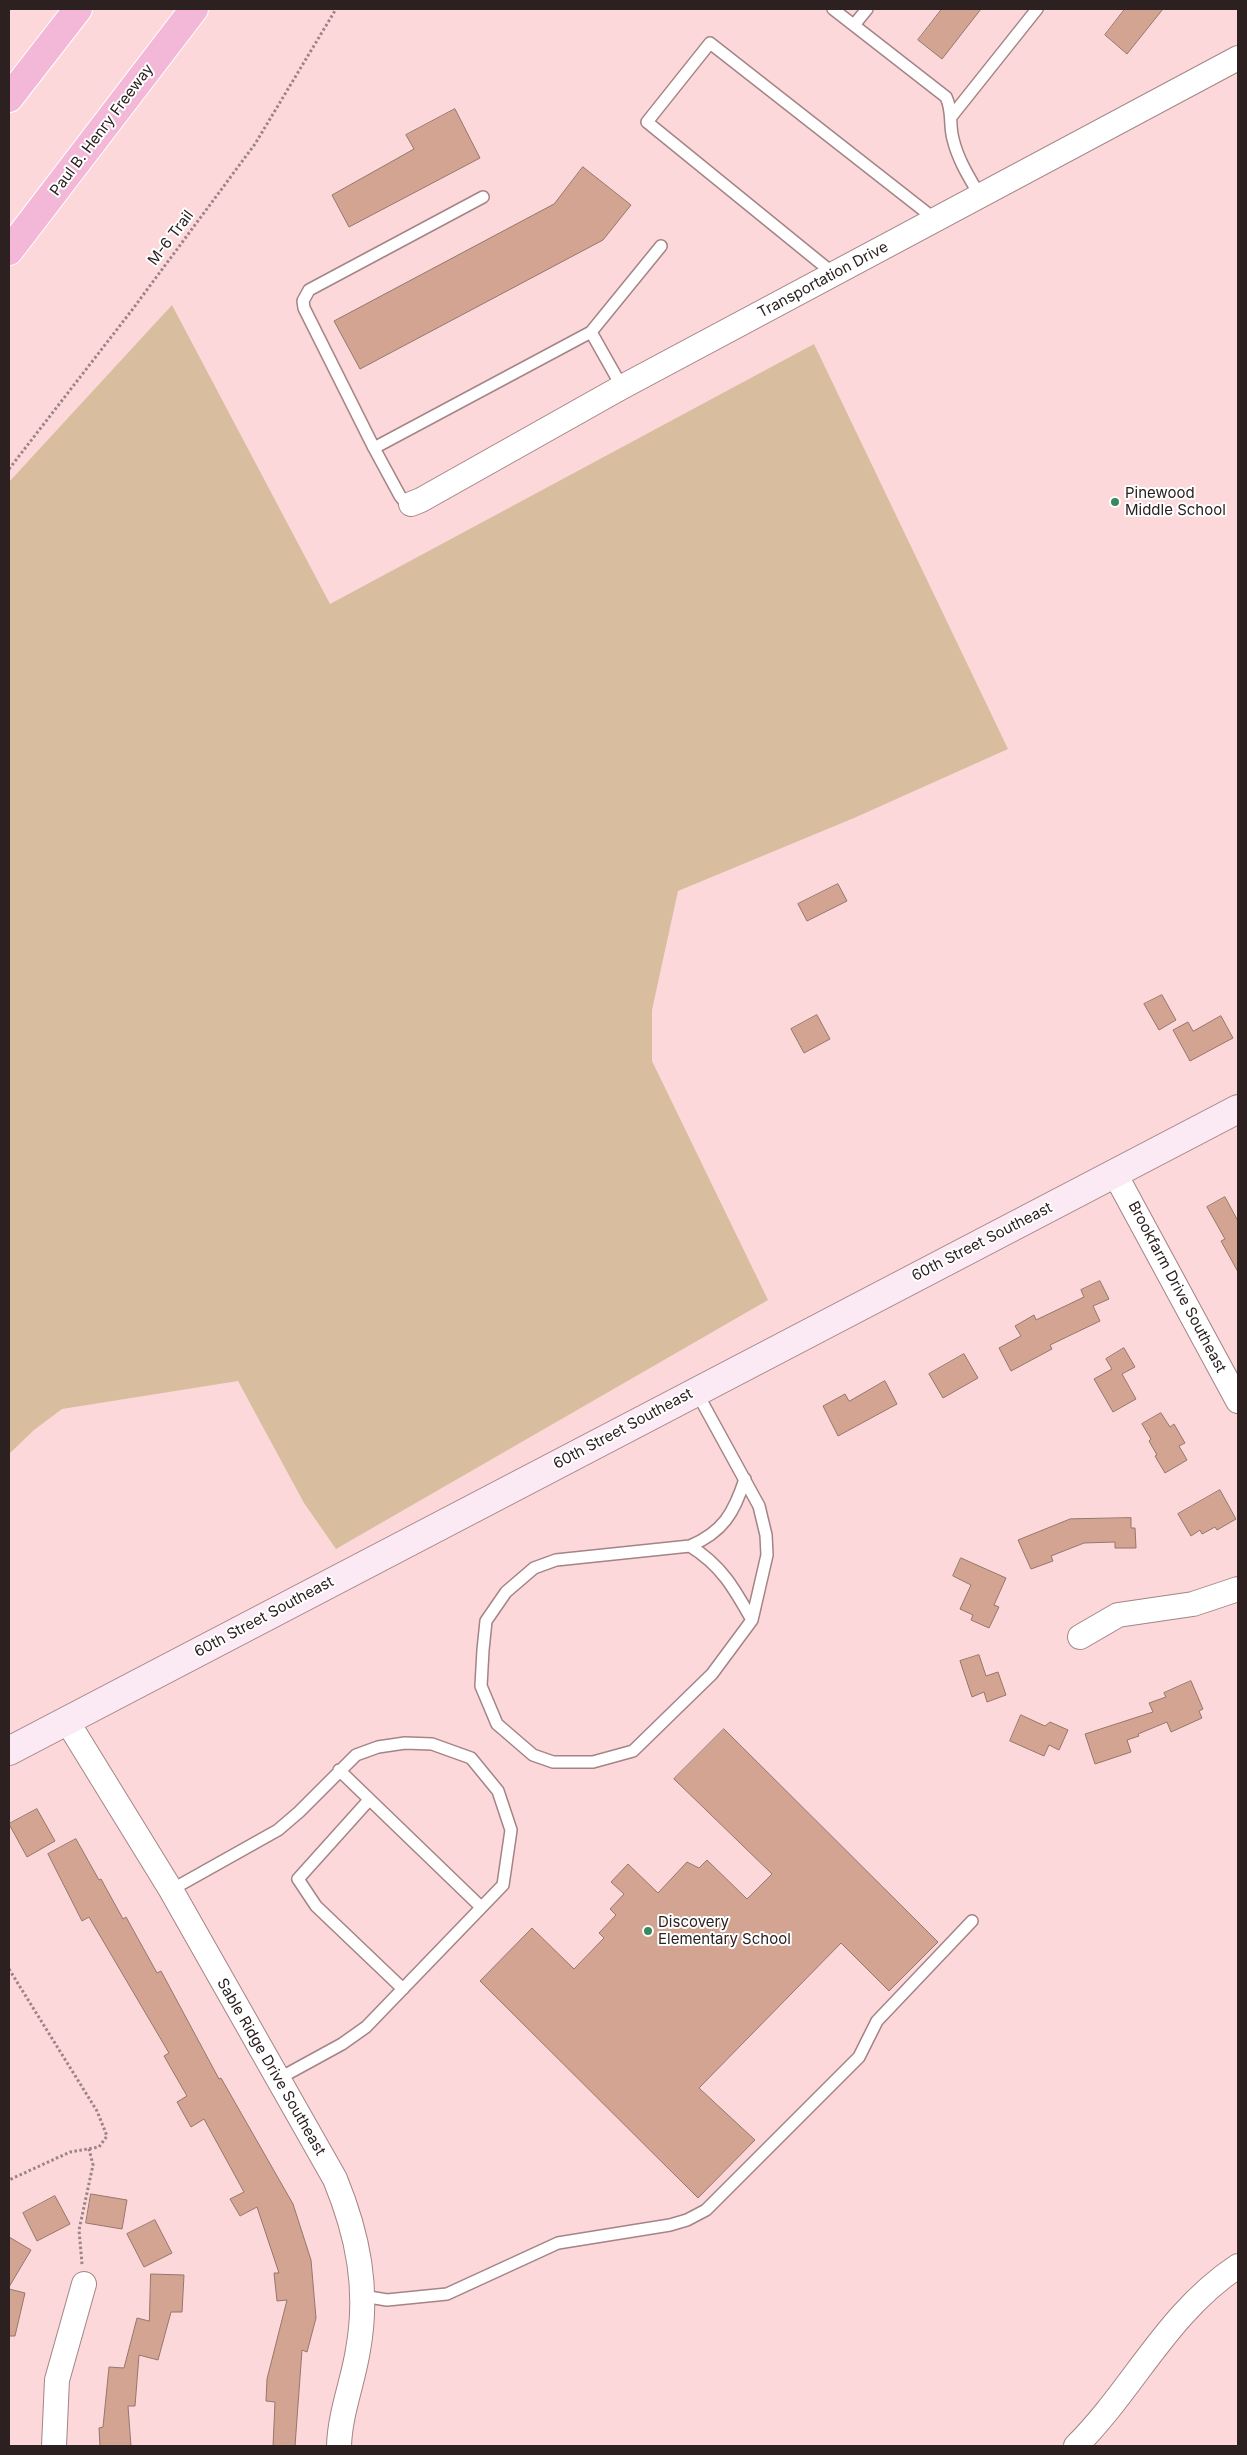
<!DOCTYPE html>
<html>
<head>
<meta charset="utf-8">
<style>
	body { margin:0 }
	#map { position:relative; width:1247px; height:2455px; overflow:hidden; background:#fcd8da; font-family:Inter,sans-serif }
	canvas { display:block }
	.frame { position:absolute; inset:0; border:10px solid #2c2020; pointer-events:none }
</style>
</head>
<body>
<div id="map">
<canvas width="1247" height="2455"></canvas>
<div class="frame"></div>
</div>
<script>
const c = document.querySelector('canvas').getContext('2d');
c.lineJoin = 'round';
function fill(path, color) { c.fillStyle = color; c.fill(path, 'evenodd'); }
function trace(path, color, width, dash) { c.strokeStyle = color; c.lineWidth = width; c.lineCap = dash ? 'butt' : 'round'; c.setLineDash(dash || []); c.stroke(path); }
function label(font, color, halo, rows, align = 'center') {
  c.font = font + ' Inter,sans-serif'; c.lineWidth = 4; c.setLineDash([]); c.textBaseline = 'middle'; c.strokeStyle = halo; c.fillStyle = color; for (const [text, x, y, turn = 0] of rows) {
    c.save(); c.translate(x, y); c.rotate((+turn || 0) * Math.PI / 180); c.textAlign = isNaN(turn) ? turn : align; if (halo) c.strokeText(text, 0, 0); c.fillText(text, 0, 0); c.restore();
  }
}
fill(new Path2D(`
	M172 305 330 604 814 344 1008 749 854 818 678 891 652 1010V1061L768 1300 336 1549 304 1503 238 1381 62 1409 34 1430 9 1454V482Z`), '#d8be9e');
const building = new Path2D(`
	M942 9H981L942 59 918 40Z
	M1125 9H1163L1127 54 1105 35Z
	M455 109 480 158 349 227 332 195 414 149 406 135Z
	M583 167 631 205 603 240 360 369 334 321 554 204Z
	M838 884 847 901 807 921 798 904Z
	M1162 995 1176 1020 1159 1030 1144 1004Z
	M817 1015 830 1039 804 1053 791 1029Z
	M1221 1016 1233 1038 1190 1061 1173 1030 1188 1022 1193 1031Z
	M1225 1197 1238 1221V1272L1221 1241 1225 1239 1207 1207Z
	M1100 1281 1109 1299 1093 1306 1100 1321 1050 1345 1052 1349 1011 1371 999 1348 1021 1336 1015 1326 1034 1315 1036 1320 1084 1297 1081 1290Z
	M1124 1348 1135 1367 1122 1374 1136 1399 1113 1412 1094 1379 1112 1369 1106 1359Z
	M964 1354 978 1378 943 1398 929 1374Z
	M885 1381 897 1404 838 1436 823 1406 845 1394 849 1401Z
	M1161 1413 1170 1427 1174 1424 1185 1443 1179 1446 1187 1460 1165 1473 1155 1456 1157 1455 1149 1441 1151 1439 1142 1424Z
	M1220 1490 1236 1519 1217 1530 1215 1527 1202 1534 1200 1530 1191 1536 1178 1514Z
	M1131 1518V1528H1135L1136 1548H1115V1542L1084 1543 1051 1556 1053 1561 1031 1569 1018 1540 1070 1519Z
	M961 1558 1006 1578 994 1605 999 1607 989 1628 971 1620 973 1615 960 1609 971 1585 953 1576Z
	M979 1655 986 1676 998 1672 1006 1695 987 1702 984 1692 972 1697 960 1661Z
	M1191 1681 1203 1709 1199 1711 1202 1718 1171 1732 1167 1722 1138 1734 1139 1736 1127 1740 1131 1752 1095 1764 1085 1734 1153 1712 1149 1703 1166 1697 1164 1693Z
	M1021 1715 1045 1726 1050 1722 1068 1730 1059 1750 1049 1745 1044 1756 1010 1741Z
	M724 1729 938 1942 889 1991 841 1943 699 2088 755 2140 698 2198 480 1981 532 1928 574 1969 604 1938 599 1933 616 1915 610 1909 624 1894 611 1882 628 1864 658 1893 687 1862 699 1868 707 1860 747 1899 772 1874 674 1779Z
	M37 1809 55 1841 27 1857 9 1824Z
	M76 1839 99 1880 101 1879 123 1919 126 1917 157 1973 161 1971 219 2079 221 2078 293 2204 311 2260 316 2318 307 2352 302 2350 295 2446H273L275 2402 266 2401 267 2379 287 2300 277 2301 274 2273H279L257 2207 240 2216 230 2199 244 2192 204 2119 191 2127 177 2102 187 2096 164 2056 169 2053 89 1917 82 1921 48 1854Z
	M91 2194 127 2200 122 2229 86 2223Z
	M55 2196 70 2224 37 2241 23 2213Z
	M155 2220 172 2253 144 2267 127 2234Z
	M9 2237 31 2250 9 2287Z
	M151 2274 184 2275 182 2312H171L158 2360 139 2355 135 2406H128L131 2446H100L99 2428 103 2427 109 2367 124 2368 137 2318 149 2321Z
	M9 2289 25 2293 15 2336H9Z`);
fill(building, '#d3a491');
trace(building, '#94776c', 1);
const service = new Path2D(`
	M833 9 946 97C953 111 949 125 953 139 958 160 969 177 980 196
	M854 25 867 9
	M951 117 1037 9
	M483 197 309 290 303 301 304 308 374 448 591 332
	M834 274 647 122 710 43 936 220
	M622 387 591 332 661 246
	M374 448 400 496 405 502 411 504
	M696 1391 759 1506 766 1535 767 1555 752 1620 712 1674 633 1751 593 1762H553L533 1755 497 1724 481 1686 483 1650 486 1621 506 1592 534 1568 556 1560 690 1546C723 1532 734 1513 745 1479
	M690 1546C721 1565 734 1588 752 1620
	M339 1770 481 1907
	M369 1800 298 1879 316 1906 403 1989
	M171 1890 278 1830 299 1812 356 1755 378 1747 405 1743 432 1744 471 1758 498 1791 511 1830 503 1885 366 2027 342 2044 278 2079
	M363 2296 387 2300 447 2294 558 2243 670 2225 687 2220 706 2210 859 2057 877 2021 972 1921`);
const minor = new Path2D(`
	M411 504 421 500 622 387 1238 58
	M1115 1174 1238 1401
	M1080 1637 1118 1615 1193 1604 1238 1589
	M67 1721 171 1890 335 2179C358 2235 369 2289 358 2350 353 2382 340 2413 339 2446
	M54 2446 57 2380 84 2284
	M1076 2446C1134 2388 1167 2313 1238 2266`);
const secondary = new Path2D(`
	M9 1751 1238 1109`);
const motorway = new Path2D(`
	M9 98 78 9
	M9 251 194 9`);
trace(service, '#a48486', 14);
trace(minor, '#a48486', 26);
trace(secondary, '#a48486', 30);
trace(motorway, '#fff', 30);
trace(new Path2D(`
	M9 469 132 310 255 144 336 9
	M9 1969 97 2111 107 2136 99 2147 70 2152 9 2180
	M82 2264 79 2230 93 2165 89 2149`), '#9c8385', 3, [2.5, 2.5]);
trace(service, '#fff', 11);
trace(minor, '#fff', 24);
trace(secondary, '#fbe9f3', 28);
trace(motorway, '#f3b7d7', 28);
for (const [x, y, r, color] of [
	[1115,502,5,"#368b5e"],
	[648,1931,5,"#368b5e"]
]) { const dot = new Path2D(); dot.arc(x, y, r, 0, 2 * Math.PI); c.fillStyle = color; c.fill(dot); trace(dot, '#fff', 2); }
label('15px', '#2c2020', '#fff', [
	["Paul B. Henry Freeway",102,130,-53],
	["M-6 Trail",171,238,-53],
	["Transportation Drive",823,280,-28],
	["60th Street Southeast",982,1242,-27],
	["Brookfarm Drive Southeast",1177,1287,62],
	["60th Street Southeast",623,1429,-28],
	["60th Street Southeast",264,1617,-28],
	["Sable Ridge Drive Southeast",271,2067,60]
]);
label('15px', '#2c2020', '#fff', [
	["Pinewood",1125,493],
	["Middle School",1125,510],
	["Discovery",658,1922],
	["Elementary School",658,1939]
], 'left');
</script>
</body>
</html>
